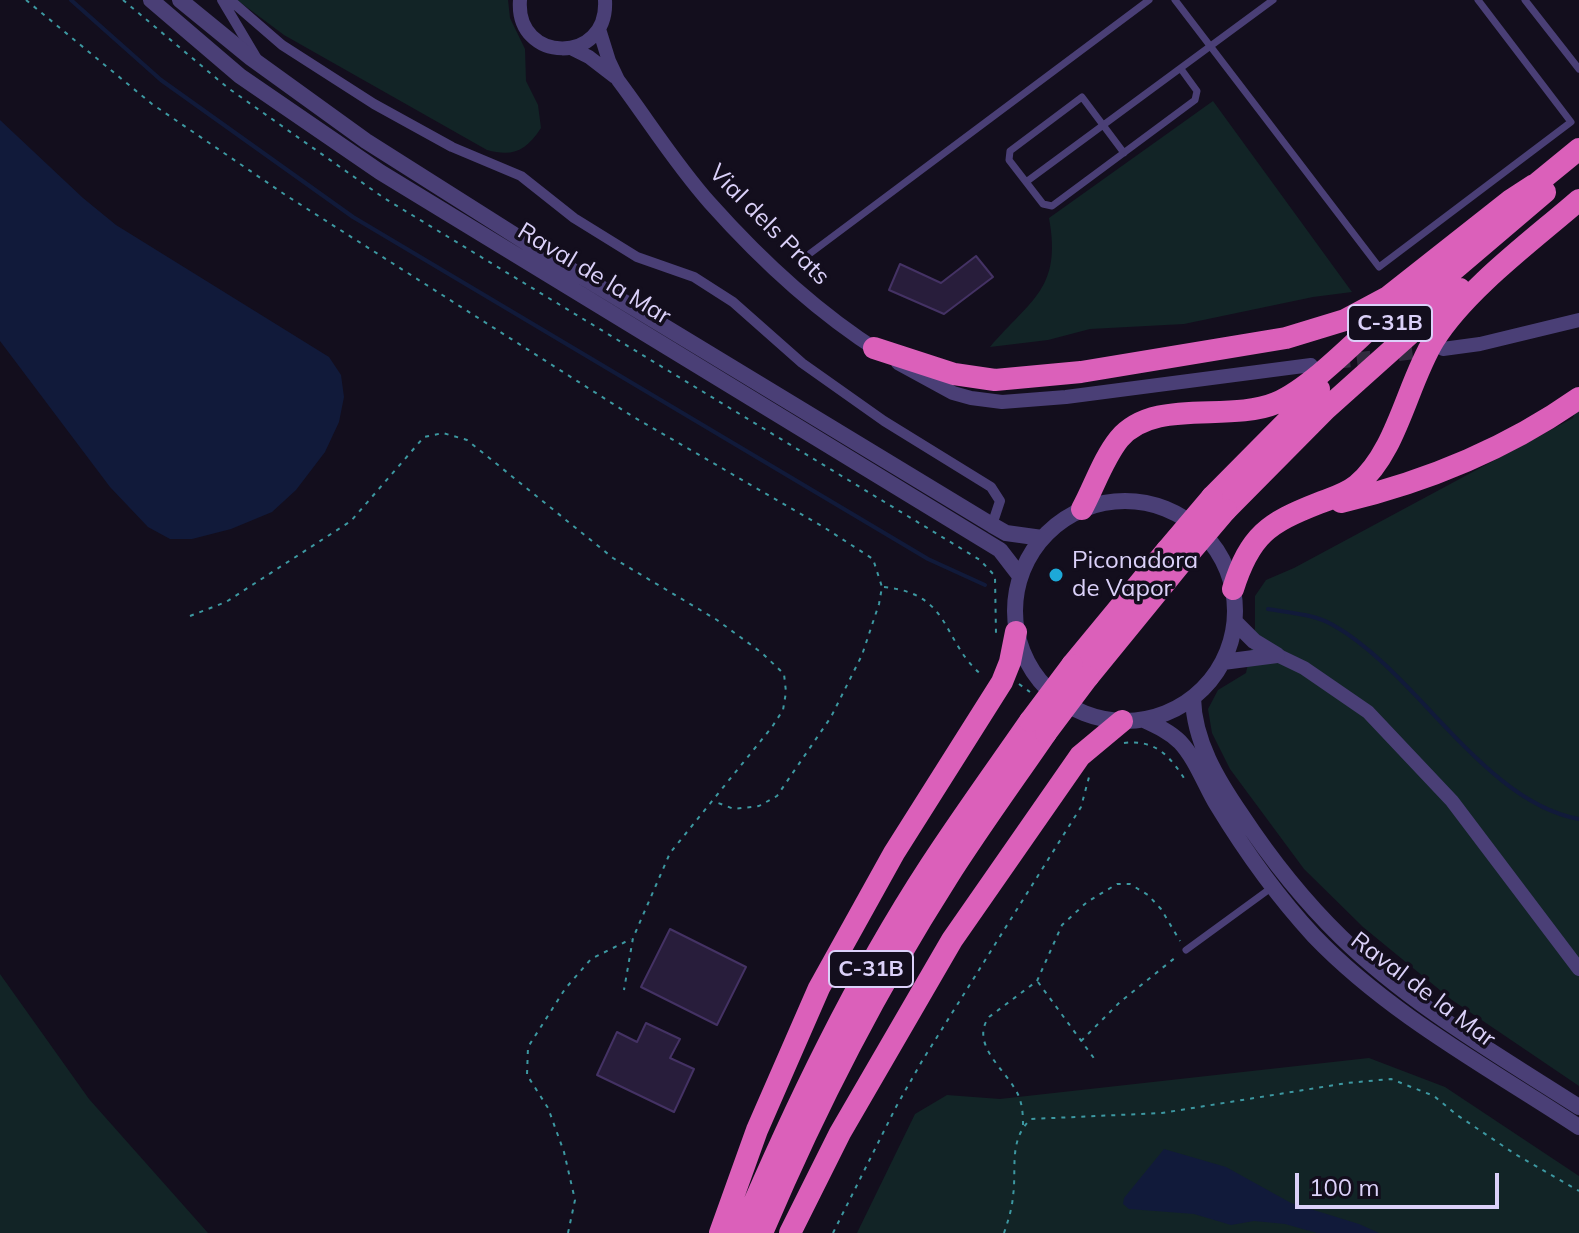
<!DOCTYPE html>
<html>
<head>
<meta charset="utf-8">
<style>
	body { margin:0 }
	#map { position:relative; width:1579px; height:1233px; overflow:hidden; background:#130e1d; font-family:Mulish,sans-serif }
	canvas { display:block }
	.scale { position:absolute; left:1295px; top:1173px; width:204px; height:36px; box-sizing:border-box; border:4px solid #dbd1f9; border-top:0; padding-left:10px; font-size:24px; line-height:28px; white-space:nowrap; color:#dbd1f9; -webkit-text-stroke:6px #130e1d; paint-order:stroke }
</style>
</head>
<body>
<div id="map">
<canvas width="1579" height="1233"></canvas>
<div class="scale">100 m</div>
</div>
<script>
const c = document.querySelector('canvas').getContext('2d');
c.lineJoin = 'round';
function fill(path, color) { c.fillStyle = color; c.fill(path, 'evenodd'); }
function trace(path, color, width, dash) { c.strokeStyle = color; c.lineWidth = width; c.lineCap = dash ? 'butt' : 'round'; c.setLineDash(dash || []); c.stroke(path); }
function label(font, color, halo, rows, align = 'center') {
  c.font = font + ' Mulish,sans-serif'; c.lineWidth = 7; c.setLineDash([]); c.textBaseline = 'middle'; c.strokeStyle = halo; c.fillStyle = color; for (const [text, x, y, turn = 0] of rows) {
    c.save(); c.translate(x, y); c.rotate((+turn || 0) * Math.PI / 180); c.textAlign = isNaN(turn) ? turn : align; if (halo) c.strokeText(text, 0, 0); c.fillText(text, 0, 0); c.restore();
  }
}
fill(new Path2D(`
	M237 0H508L510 18 525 49 526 81 538 105 541 128C526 151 513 157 487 150L284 35Z
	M1213 101 1352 292 1313 297 1184 324 1090 329 1048 340 990 347C1031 299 1062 289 1049 218Z
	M1579 400V1086L1452 1000 1363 927 1304 869 1230 769 1212 733 1208 709 1218 690 1246 673 1255 628V596L1266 580 1294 568 1573 418Z
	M0 974 89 1099 208 1233H0Z
	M1369 1058 1445 1087 1579 1176V1233H857L915 1114 947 1095 1000 1099Z`), '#122426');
fill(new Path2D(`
	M0 120 83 198 116 225 329 357 341 375 344 397 339 422 325 452 296 490 272 512 231 529 192 539H170L148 527 110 487 0 341Z
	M1164 1149 1226 1167 1291 1203 1359 1224 1379 1233H1317L1285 1224 1254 1221 1231 1225 1194 1214 1129 1209 1123 1204 1124 1198Z`), '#111a3a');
trace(new Path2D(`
	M71 0 161 80 353 217 928 559 985 585
	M1268 609C1290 613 1314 614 1333 625 1417 672 1483 802 1579 819`), '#111a3a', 4);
const building = new Path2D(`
	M976 256 993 277 944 314 889 290 900 264 941 283Z
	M670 929 746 967 717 1025 641 987Z
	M646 1023 680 1039 670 1058 694 1069 674 1112 597 1075 617 1032 637 1042Z`);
fill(building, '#281d3b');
trace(building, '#443264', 2);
trace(new Path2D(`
	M1336 362 1431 350`), '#312b3e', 14, [14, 7]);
trace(new Path2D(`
	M26 0 152 104 287 196 632 416 825 528 873 559 882 587 879 604 862 655 831 717 777 796 759 806 734 809 713 801
	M123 0 228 88 384 198 980 560 995 576 996 635
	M884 587C953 594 941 642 983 676
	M190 616 226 602 351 521 424 437 443 433 467 440 613 558 717 620 762 653 784 674 786 692 783 710 772 727 670 853 633 938 624 990
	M1019 684 1030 692
	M1124 743C1156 739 1171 757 1187 783
	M1038 982 1096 1061
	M1081 1041 1120 1002 1176 957
	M1023 1125C1023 1112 1022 1100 1015 1089 1003 1068 970 1043 989 1017L1037 981 1062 925 1087 902 1117 884H1130L1148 895 1161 909 1180 941
	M568 1233 575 1200 564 1152 548 1108 527 1075 528 1047 565 989 591 959 631 939
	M833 1233 896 1107 922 1061 1081 807 1089 777
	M1004 1233C1008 1221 1012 1209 1013 1196 1017 1169 1008 1140 1031 1119L1162 1113 1347 1083 1391 1079 1434 1096 1457 1115 1515 1154 1579 1191`), '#3d98a1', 2, [4, 6]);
trace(new Path2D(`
	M1175 0 1379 267 1571 122 1478 0
	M1525 0 1579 69
	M1124 153 1082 97 1010 151 1009 160 1043 204 1052 206 1195 100 1197 91 1181 69
	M1026 182 1273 0
	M808 255 1149 0
	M1186 950 1271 888`), '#4a3f76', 7);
trace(new Path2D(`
	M222 0 256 57
	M230 0 282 45 374 104 452 147 521 176 574 218 637 257 694 277 733 302 802 363 884 421 991 487 1000 501 992 525`), '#4a3f76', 10);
trace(new Path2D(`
	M520 0C515 64 609 65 605 0
	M599 29 609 61 618 80C648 120 676 165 710 203 759 258 817 312 880 352
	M571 48 589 57 615 77
	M1443 349 1480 344 1579 320
	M898 363 953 393 971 398 1002 402 1066 397 1311 365
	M1277 655 1304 668 1368 712 1452 801 1579 969`), '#4a3f76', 14);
trace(new Path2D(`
	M151 0 240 76 380 172 1000 550 1020 576
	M180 0 251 58 366 141 535 248 992 525 1006 533 1042 538
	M1015 611a110 110 0 1 1 220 0a110 110 0 1 1-220 0Z
	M1235 622 1254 641 1277 655
	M1223 662 1277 655
	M1193 698C1194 741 1217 779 1241 814 1270 858 1303 900 1341 937 1411 1005 1498 1055 1579 1107
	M1144 720C1157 726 1170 732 1180 742 1196 759 1205 785 1217 805 1245 851 1277 896 1314 936 1390 1015 1488 1067 1579 1127`), '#4a3f76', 16);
trace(new Path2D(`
	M1524 194 1579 149
	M1391 323 1545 192
	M874 348 954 374 995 380 1081 372 1286 338 1345 320 1388 297 1511 200 1534 185
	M1212 497 1319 389
	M1341 502C1425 482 1508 448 1579 398
	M1082 509C1094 487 1103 459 1119 439 1154 397 1228 423 1276 403 1314 387 1365 331 1399 302
	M1226 510 1326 409 1460 289
	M1233 589C1250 535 1268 523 1319 503 1332 498 1346 494 1357 485 1397 452 1407 384 1434 340 1466 289 1533 240 1579 200
	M1072 665 1167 550
	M1088 677 1181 563
	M720 1233 757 1130 819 988 894 853 1002 682 1010 662 1016 632
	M741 1233C795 1107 855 981 930 866 962 817 996 770 1030 721
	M762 1233C814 1110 875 991 947 878 978 829 1013 781 1046 733
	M790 1233 840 1133 952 940 1080 756 1122 721`), '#db60ba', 22);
trace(new Path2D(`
	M1167 550 1212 497
	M1181 563 1226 510
	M1030 721 1072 665
	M1046 733 1088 677`), '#db60ba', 22);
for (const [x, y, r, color] of [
	[1056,575,8,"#1da9d8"]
]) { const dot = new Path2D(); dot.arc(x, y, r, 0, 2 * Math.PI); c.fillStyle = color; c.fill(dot); trace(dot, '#130e1d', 3); }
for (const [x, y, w] of [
	[1390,323,84],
	[871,969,84]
]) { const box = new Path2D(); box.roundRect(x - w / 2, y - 18, w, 36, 6); c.fillStyle = '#130e1d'; c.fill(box); trace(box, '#dbd1f9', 2); }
label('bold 22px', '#dbd1f9', null, [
	["C-31B",1390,323],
	["C-31B",871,969]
]);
label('24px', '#dbd1f9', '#130e1d', [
	["Vial dels Prats",769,225,45],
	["Raval de la Mar",594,274,31],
	["Raval de la Mar",1423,990,37]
]);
label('24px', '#dbd1f9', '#130e1d', [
	["Piconadora",1072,561],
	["de Vapor",1072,589]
], 'left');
</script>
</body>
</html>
